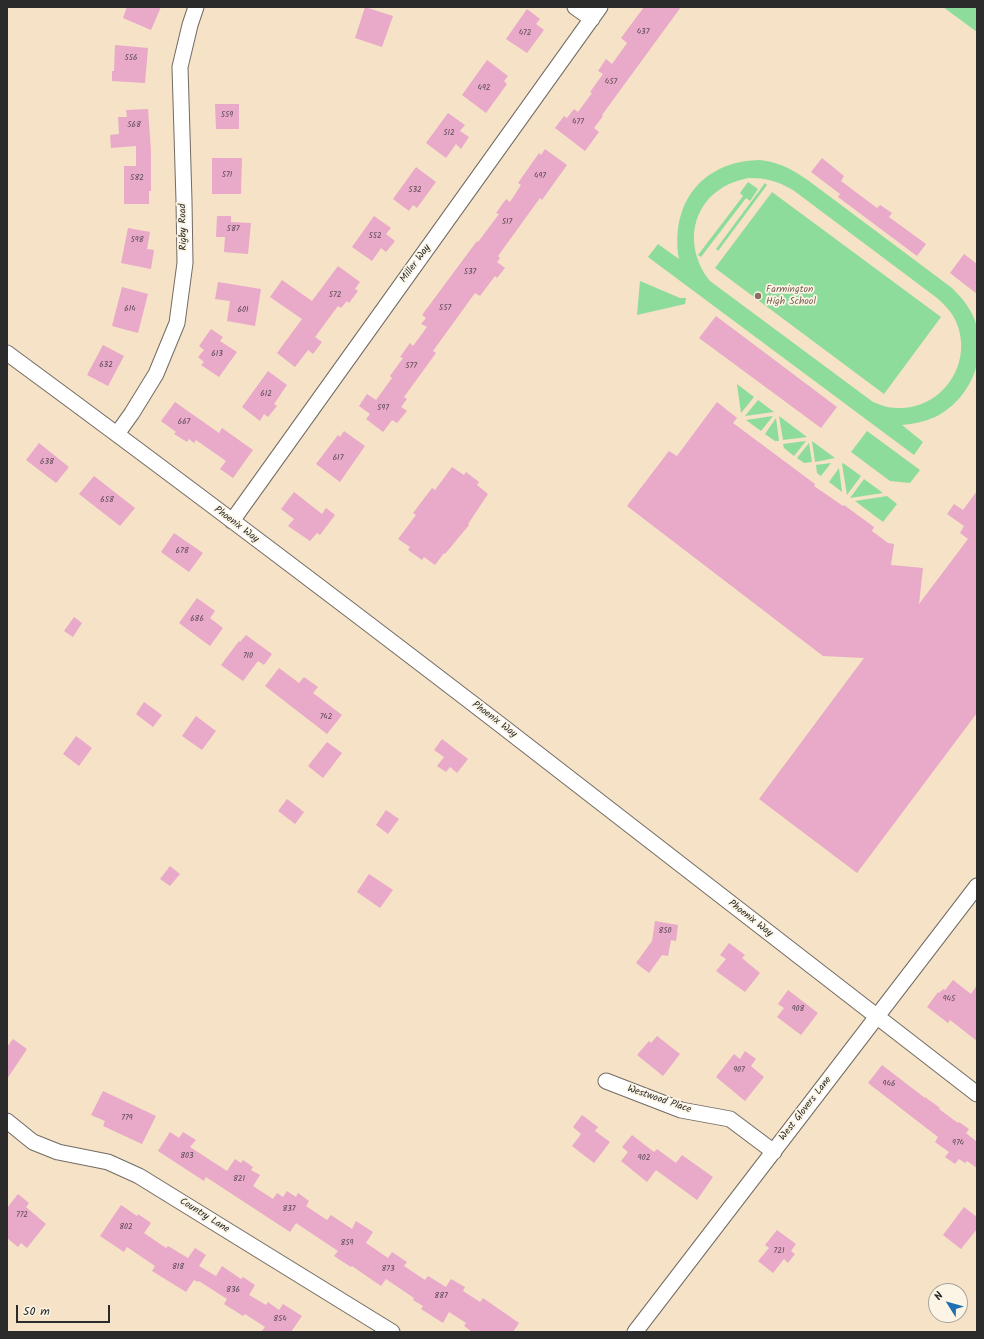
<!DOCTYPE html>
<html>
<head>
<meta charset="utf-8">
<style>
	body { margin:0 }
	#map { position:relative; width:984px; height:1339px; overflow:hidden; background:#f5e2c7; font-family:Kalam,sans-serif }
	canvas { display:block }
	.frame { position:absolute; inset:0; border:8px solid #2b2b2b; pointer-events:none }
	.north { position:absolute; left:928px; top:1283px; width:40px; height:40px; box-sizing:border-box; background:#fcf5e5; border:1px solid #a8a49b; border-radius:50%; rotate:307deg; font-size:11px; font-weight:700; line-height:16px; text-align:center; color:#2b2b2b }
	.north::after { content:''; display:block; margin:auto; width:14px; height:18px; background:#1f6fb2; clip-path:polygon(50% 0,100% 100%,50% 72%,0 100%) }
	.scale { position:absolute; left:16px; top:1305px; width:94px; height:18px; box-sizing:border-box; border:2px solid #2b2b2b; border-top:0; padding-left:5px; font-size:12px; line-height:14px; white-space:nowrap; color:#2b2b2b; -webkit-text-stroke:3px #fcf5e5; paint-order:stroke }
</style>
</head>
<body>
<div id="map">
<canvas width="984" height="1339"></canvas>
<div class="frame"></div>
<div class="north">N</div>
<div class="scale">50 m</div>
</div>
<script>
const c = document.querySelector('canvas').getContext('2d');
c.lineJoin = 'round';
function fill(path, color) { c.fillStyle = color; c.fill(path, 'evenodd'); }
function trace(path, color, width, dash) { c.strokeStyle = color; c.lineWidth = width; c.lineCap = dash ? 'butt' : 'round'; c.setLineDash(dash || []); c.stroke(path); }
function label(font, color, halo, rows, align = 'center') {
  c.font = font + ' Kalam,sans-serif'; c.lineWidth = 3.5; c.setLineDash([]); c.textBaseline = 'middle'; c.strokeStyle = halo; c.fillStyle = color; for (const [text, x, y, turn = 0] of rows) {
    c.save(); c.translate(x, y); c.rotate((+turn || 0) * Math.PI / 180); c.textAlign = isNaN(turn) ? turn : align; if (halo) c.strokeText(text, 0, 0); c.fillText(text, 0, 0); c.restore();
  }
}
fill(new Path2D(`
	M943 7H977V32Z
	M760 160C783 163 795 171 813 184L952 288C963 299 975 313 977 329 978 335 977 342 977 348 977 353 978 358 977 363 973 385 955 408 935 417 924 422 913 424 902 425L923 442 914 455 648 257 658 244 679 259C670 203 702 161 760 160ZM749 178C767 178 777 181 793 190L937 298C945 305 953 313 957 324 973 365 941 410 897 408 888 408 881 405 873 402L710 281C678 240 696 187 749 178Z
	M748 182 758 189 750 201 746 198 701 257 698 255 743 196 740 193Z
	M765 183 767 185 718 251 716 249Z
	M772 192 941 317 884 394 715 268Z
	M640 281 680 298H686L685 304 637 315Z
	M737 384 754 397 741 413Z
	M758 400 774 412 745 416Z
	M773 416 761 431 746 420Z
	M779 416 807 437 783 440Z
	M776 418 779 441H775L765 434Z
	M867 431 920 470 910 483 890 481 851 452Z
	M806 441 794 456 784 448 783 444Z
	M812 441 835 458 815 462Z
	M809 443 812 462 804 463 797 458Z
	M831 463 821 476 817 473 816 465Z
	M843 463 861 476 847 495 842 464Z
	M839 468 842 492 829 482Z
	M864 479 883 493 850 498Z
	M887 496 897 504 883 522 855 501Z`), '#8edc9b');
fill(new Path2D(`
	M127 7H161L151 30 123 18Z
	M365 7 393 16 382 47 355 38Z
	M644 7H681L602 115 603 116 594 128 599 132 585 151 555 128 564 116 567 118 574 109 578 112 592 93 590 92 603 74 598 71 606 59 612 64 627 43 621 38Z
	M527 9 540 19 536 24 544 30 527 53 506 39Z
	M115 45 148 48 145 83 112 81V71H114Z
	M487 60 508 76 504 81 507 84 486 113 462 95Z
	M215 104H239V129H216Z
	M148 109 151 151V191H149V204H124V166H136V146L111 148 110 135 119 134 118 117H127L126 110Z
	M448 113 465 125 460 131 469 137 461 149 456 144 446 158 426 143Z
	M545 149 567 165 542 200 540 198 498 256 500 258 497 262 505 268 497 278 495 276 480 296 475 293 433 351 436 353 404 397 407 399 401 407 407 411 397 423 392 420 383 432 366 419 370 414 359 406 367 394 376 400 392 378 390 376 403 358 400 357 410 343 413 346 427 327 421 324 426 318 422 315 477 241 478 242 499 214 496 213 506 199 510 202 521 185 518 183 539 153 541 155Z
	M212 158H242L241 194H212Z
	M822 158 844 176 841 181 877 208 880 205 892 213 889 217 926 244 917 256 838 197 840 194 811 172Z
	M416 167 436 182 417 208 413 205 409 211 393 199Z
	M217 216H231V222L251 223 248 254 224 252 225 237H216Z
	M374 216 391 228 386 234 395 241 386 252 381 248 372 261 352 247Z
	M128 228 150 232 147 249 154 250 151 269 121 263Z
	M964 254 977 264V294L950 273Z
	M338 266 360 282 355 289 358 291 349 303 347 301 341 308 338 306 315 337 322 342 313 354 308 350 295 367 277 353 302 319 270 297 282 280 312 301Z
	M218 282 261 289 255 326 227 321 230 301 215 299Z
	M122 287 148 294 138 333 112 326Z
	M716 316 837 407 821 428 699 338Z
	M211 329 223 337 220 341 237 352 219 377 201 365 204 362 198 357 204 350 199 346Z
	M103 345 124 356 108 386 87 375Z
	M268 371 287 385 274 404 277 406 268 417 264 414 260 421 242 407Z
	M175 402 219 433 222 428 253 450 233 478 220 469 226 461 196 440 194 443 189 439 187 442 174 434 176 432 161 421Z
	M717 402 737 418 733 423 815 484 814 486 843 506 844 505 874 527 872 531 888 543 894 544 891 565 923 568 919 604 968 539 960 533 964 526 947 514 954 504 963 510 977 491V713L857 873 759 799 864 658 823 656 627 506 669 451 677 456Z
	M344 431 365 446 340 482 316 464 338 435 340 437Z
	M39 443 69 467 56 483 26 460Z
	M452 467 464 475 466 472 479 482 477 485 488 494 468 524 469 525 445 554 444 553 435 565 424 557 422 560 408 550 410 547 398 539 416 515 413 513 432 488 435 490Z
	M94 476 135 508 120 526 79 494Z
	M294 492 322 514 326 508 335 515 320 535 317 533 310 541 288 526 294 519 281 509Z
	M174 533 203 553 189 572 161 552Z
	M197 598 215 611 210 618 223 628 210 646 179 623Z
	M74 617 82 623 73 637 64 631Z
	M246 635 272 654 264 665 258 661 243 681 221 665 239 641 240 642Z
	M279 668 299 683 304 677 318 687 313 693 342 715 327 734 265 686Z
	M144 702 162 715 153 727 136 714Z
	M196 716 216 731 202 750 182 736Z
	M76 736 92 748 79 766 63 754Z
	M442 739 468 759 457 773 450 767 446 772 437 766 444 757 434 750Z
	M327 742 342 753 323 778 308 766Z
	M287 799 304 812 295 824 278 811Z
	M386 810 399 819 388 834 376 825Z
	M170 866 180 874 170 886 160 879Z
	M369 874 393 890 380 908 357 892Z
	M655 921 678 925 676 941 671 940 668 956 662 955 649 973 636 963 652 941Z
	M729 943 745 955 742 958 760 973 745 992 716 971 726 959 720 955Z
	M953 980 971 994 977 985V1041L950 1020 948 1023 927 1007 938 992 939 993 943 989 945 990Z
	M788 990 818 1013 801 1035 777 1017 784 1008 778 1004Z
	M657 1036 680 1054 663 1076 637 1055 649 1041 651 1043Z
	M13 1039 27 1049 7 1079V1047Z
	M745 1051 756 1059 751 1066 764 1077 745 1101 716 1077 734 1054 740 1059Z
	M882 1065 925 1098V1097L940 1108 939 1109 958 1123 959 1122 969 1129 966 1133 977 1142V1168L967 1161 965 1163 959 1159 955 1164 945 1157 949 1152 935 1142 938 1137 868 1083Z
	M103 1091 156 1116 142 1144 103 1126 105 1121 91 1115Z
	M582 1115 598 1127 595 1131 610 1142 594 1163 572 1146 581 1134 573 1127Z
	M170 1132 179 1138 183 1132 196 1140 190 1147 227 1171 235 1159 241 1163 243 1160 253 1167 251 1170 260 1175 253 1186 273 1199 277 1193 283 1197 287 1191 296 1197 298 1193 309 1201 306 1206 327 1220 331 1215 352 1229 356 1221 373 1232 366 1243 388 1258 392 1252 407 1262 404 1266 425 1280 428 1276 446 1287 451 1279 465 1287 463 1291 480 1302 483 1298 519 1323 513 1332H472L464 1326 466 1323 449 1312 443 1323 421 1309 423 1306 413 1300 414 1298 386 1279 381 1286 352 1266 351 1267 334 1256 338 1251 296 1223 290 1232 206 1177 204 1181 158 1151Z
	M632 1135 654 1152 657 1149 676 1163 682 1155 713 1177 697 1200 656 1170 647 1182 621 1161 628 1152 622 1147Z
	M18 1194 29 1203 26 1207 46 1224 27 1248 21 1243 18 1247 7 1238V1208Z
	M121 1205 137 1216 138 1214 151 1223 144 1233 166 1248 168 1246 188 1258 195 1248 206 1255 199 1266 216 1276 222 1266 241 1279 243 1277 255 1285 249 1295 266 1305 268 1302 279 1310 283 1304 302 1316 291 1332H261L265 1327 245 1314 243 1316 224 1304 227 1299 199 1281 198 1282 194 1280 186 1292 152 1271 155 1266 127 1247 124 1252 100 1236Z
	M964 1207 977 1217V1229L961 1249 943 1235Z
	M777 1230 796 1244 791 1251 795 1254 788 1263 784 1259 773 1273 758 1261 769 1248 765 1245Z`), '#e9a9c9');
const minor = new Path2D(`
	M575 7 592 19
	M7 353C173 475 338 600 502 726 661 848 818 972 977 1094
	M117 434 132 413 156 374 177 323 185 263 184 201 180 67 190 25 196 7
	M232 521 600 7
	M606 1081 681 1110 730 1119 774 1152
	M7 1121 33 1142 58 1152 108 1162 139 1176 392 1332
	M635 1332 977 886`);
trace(minor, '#726b62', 17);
trace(minor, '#fff', 15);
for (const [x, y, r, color] of [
	[758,296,4,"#8d6e63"]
]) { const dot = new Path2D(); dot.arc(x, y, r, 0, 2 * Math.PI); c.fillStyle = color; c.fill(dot); trace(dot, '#fcf5e5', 1.5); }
label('8px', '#5a4a52', null, [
	["437",643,33],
	["472",525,34],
	["556",131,59],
	["457",611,83],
	["492",484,89],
	["559",227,116],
	["477",578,123],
	["568",134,126],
	["512",449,134],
	["571",227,176],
	["497",540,177],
	["582",137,179],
	["532",415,191],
	["517",507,223],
	["587",233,230],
	["552",375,237],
	["598",137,241],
	["537",470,273],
	["572",335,296],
	["557",445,309],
	["614",130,310],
	["601",243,311],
	["613",217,355],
	["632",106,366],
	["577",411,367],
	["612",266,395],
	["597",383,409],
	["667",184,423],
	["617",338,459],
	["638",47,463],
	["658",107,501],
	["678",182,552],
	["686",197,620],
	["710",248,657],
	["742",326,718],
	["850",665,932],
	["945",949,1000],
	["908",798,1010],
	["907",739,1071],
	["946",889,1085],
	["779",127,1119],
	["974",958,1144],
	["803",187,1157],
	["902",644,1159],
	["821",239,1180],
	["837",289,1210],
	["772",22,1216],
	["802",126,1228],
	["859",347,1244],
	["721",779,1252],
	["818",178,1268],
	["873",388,1270],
	["836",233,1291],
	["887",441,1297],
	["854",280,1320]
]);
label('10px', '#2b2b2b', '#fcf5e5', [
	["Rigby Road",184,227,-91],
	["Miller Way",416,264,-54],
	["Phoenix Way",236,525,37],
	["Phoenix Way",494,720,37],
	["Phoenix Way",750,919,38],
	["Westwood Place",659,1100,19],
	["West Glovers Lane",806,1109,-52],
	["Country Lane",204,1216,32]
]);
label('10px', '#785e54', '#fcf5e5', [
	["Farmington",766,290],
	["High School",766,302]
], 'left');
</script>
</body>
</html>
